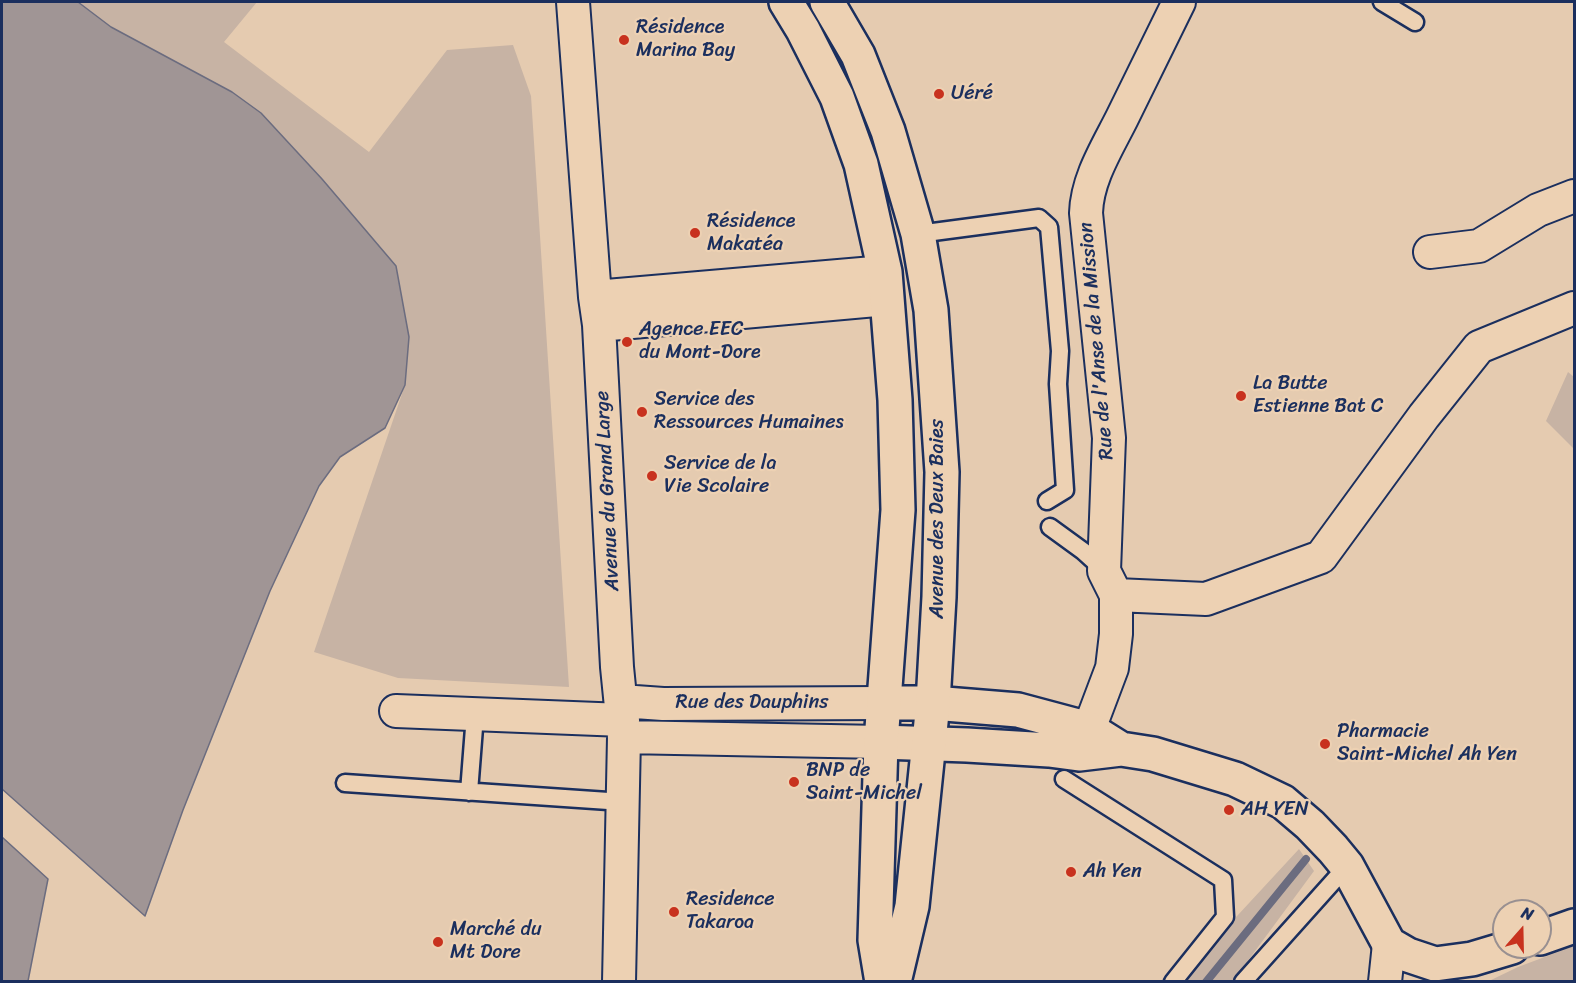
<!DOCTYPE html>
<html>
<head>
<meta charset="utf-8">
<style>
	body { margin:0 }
	#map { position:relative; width:1576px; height:983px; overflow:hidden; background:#e5cbb0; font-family:Sriracha,sans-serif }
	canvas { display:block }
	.frame { position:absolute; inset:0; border:3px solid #1b2f5e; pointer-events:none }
	.north { position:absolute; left:1492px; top:899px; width:60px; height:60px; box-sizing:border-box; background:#edd1b3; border:2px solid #999091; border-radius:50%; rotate:20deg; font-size:16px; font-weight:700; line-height:24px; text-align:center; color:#1b2f5e }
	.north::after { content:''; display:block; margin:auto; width:21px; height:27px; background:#c8321e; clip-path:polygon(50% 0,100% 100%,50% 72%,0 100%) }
</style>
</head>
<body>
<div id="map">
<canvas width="1576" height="983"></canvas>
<div class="frame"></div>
<div class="north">N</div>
</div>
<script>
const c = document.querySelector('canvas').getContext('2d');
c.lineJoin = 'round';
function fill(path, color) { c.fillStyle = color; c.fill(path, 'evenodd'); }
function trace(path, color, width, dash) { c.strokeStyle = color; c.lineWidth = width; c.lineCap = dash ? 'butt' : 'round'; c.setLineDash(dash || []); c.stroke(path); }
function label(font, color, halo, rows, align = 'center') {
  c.font = font + ' Sriracha,sans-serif'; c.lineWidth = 4.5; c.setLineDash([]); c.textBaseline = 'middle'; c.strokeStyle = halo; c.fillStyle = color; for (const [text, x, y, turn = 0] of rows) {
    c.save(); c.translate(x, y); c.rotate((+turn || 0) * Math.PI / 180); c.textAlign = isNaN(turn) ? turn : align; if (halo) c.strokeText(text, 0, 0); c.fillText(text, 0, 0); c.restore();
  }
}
fill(new Path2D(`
	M2 2H257L224 42 369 152 447 50 513 45 531 96 569 687 398 678 314 652 405 385 409 338 361 226 322 179 278 131Z
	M1568 372 1574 377V449L1546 421Z
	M1299 849 1314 871 1233 981 1176 982Z
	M1574 946V981H1489L1518 967Z`), '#c7b3a4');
const water = new Path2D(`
	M2 2H78L111 27 232 92 261 113 322 179 396 266 409 337 405 385 385 428 340 457 319 486 270 591 183 810 145 916 2 789Z
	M2 837 48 879 28 981H2Z`);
fill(water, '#a09595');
trace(water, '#6b6c7f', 1.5);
trace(new Path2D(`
	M1206 982 1306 859`), '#6b6c7f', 8);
const service = new Path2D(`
	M1382 2 1415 22
	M918 234 1039 218 1049 227 1060 351 1058 384 1065 490 1047 501
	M1050 527 1083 551 1104 570
	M1064 779 1223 880 1225 917 1173 982
	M345 783 623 802
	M469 792 475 715
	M1243 982 1347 866`);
const minor = new Path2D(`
	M573 2 595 297 599 325 617 667 624 737 619 982
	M1430 252 1479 246 1538 210 1574 196
	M595 297 885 272
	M599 325 887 299
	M1116 595 1206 599 1321 557 1424 416 1479 347 1574 308
	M621 701 663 704 884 703
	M396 711 623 720
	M1089 729 1112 668 1116 634V595L1104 571 1109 438 1086 213C1087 179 1107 148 1122 118 1141 79 1160 40 1179 2
	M624 737 881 742
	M1385 982 1389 944`);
const tertiary = new Path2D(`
	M884 703H933L1018 710 1089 729 1121 749 1153 754 1235 779 1283 802 1310 825 1333 849 1347 866 1389 944 1408 955 1435 964 1472 959 1512 947
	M881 742 967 745 1049 750 1079 754 1121 749
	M1540 938 1574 926`);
const secondary = new Path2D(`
	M786 2 803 30 837 97 861 164 885 272 895 400 898 510 881 742 875 940 882 982
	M827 2 858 55 888 131 918 234 931 310 942 472 939 597 933 703 912 906 894 982`);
trace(service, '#1b2f5e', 21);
trace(minor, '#1b2f5e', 36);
trace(tertiary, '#1b2f5e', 38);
trace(secondary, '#1b2f5e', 38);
trace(service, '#edd1b3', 16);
trace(minor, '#edd1b3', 32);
trace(tertiary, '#edd1b3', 33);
trace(secondary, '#edd1b3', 33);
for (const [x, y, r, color] of [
	[624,40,6,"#c8321e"],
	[939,94,6,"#c8321e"],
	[695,233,6,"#c8321e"],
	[627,342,6,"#c8321e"],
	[1241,396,6,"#c8321e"],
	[642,412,6,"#c8321e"],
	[652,476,6,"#c8321e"],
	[1325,744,6,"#c8321e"],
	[794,782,6,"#c8321e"],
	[1229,810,6,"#c8321e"],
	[1071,872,6,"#c8321e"],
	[674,912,6,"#c8321e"],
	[438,942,6,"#c8321e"]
]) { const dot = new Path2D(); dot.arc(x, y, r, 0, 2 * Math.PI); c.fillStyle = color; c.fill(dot); trace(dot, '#edd1b3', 2); }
label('20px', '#1b2f5e', '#edd1b3', [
	["Résidence",636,28],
	["Marina Bay",636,51],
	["Uéré",951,94],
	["Résidence",707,222],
	["Makatéa",707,245],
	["Agence EEC",639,330],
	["du Mont-Dore",639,353],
	["La Butte",1253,384],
	["Estienne Bat C",1253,407],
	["Service des",654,400],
	["Ressources Humaines",654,423],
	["Service de la",664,464],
	["Vie Scolaire",664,487],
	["Pharmacie",1337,732],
	["Saint-Michel Ah Yen",1337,755],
	["BNP de",806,771],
	["Saint-Michel",806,794],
	["AH YEN",1241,810],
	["Ah Yen",1083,872],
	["Residence",686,900],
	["Takaroa",686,923],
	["Marché du",450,930],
	["Mt Dore",450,953]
], 'left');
label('20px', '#1b2f5e', '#edd1b3', [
	["Rue de l'Anse de la Mission",1097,341,-95],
	["Avenue du Grand Large",608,491,-93],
	["Avenue des Deux Baies",938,519,-90],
	["Rue des Dauphins",752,703]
]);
</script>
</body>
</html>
